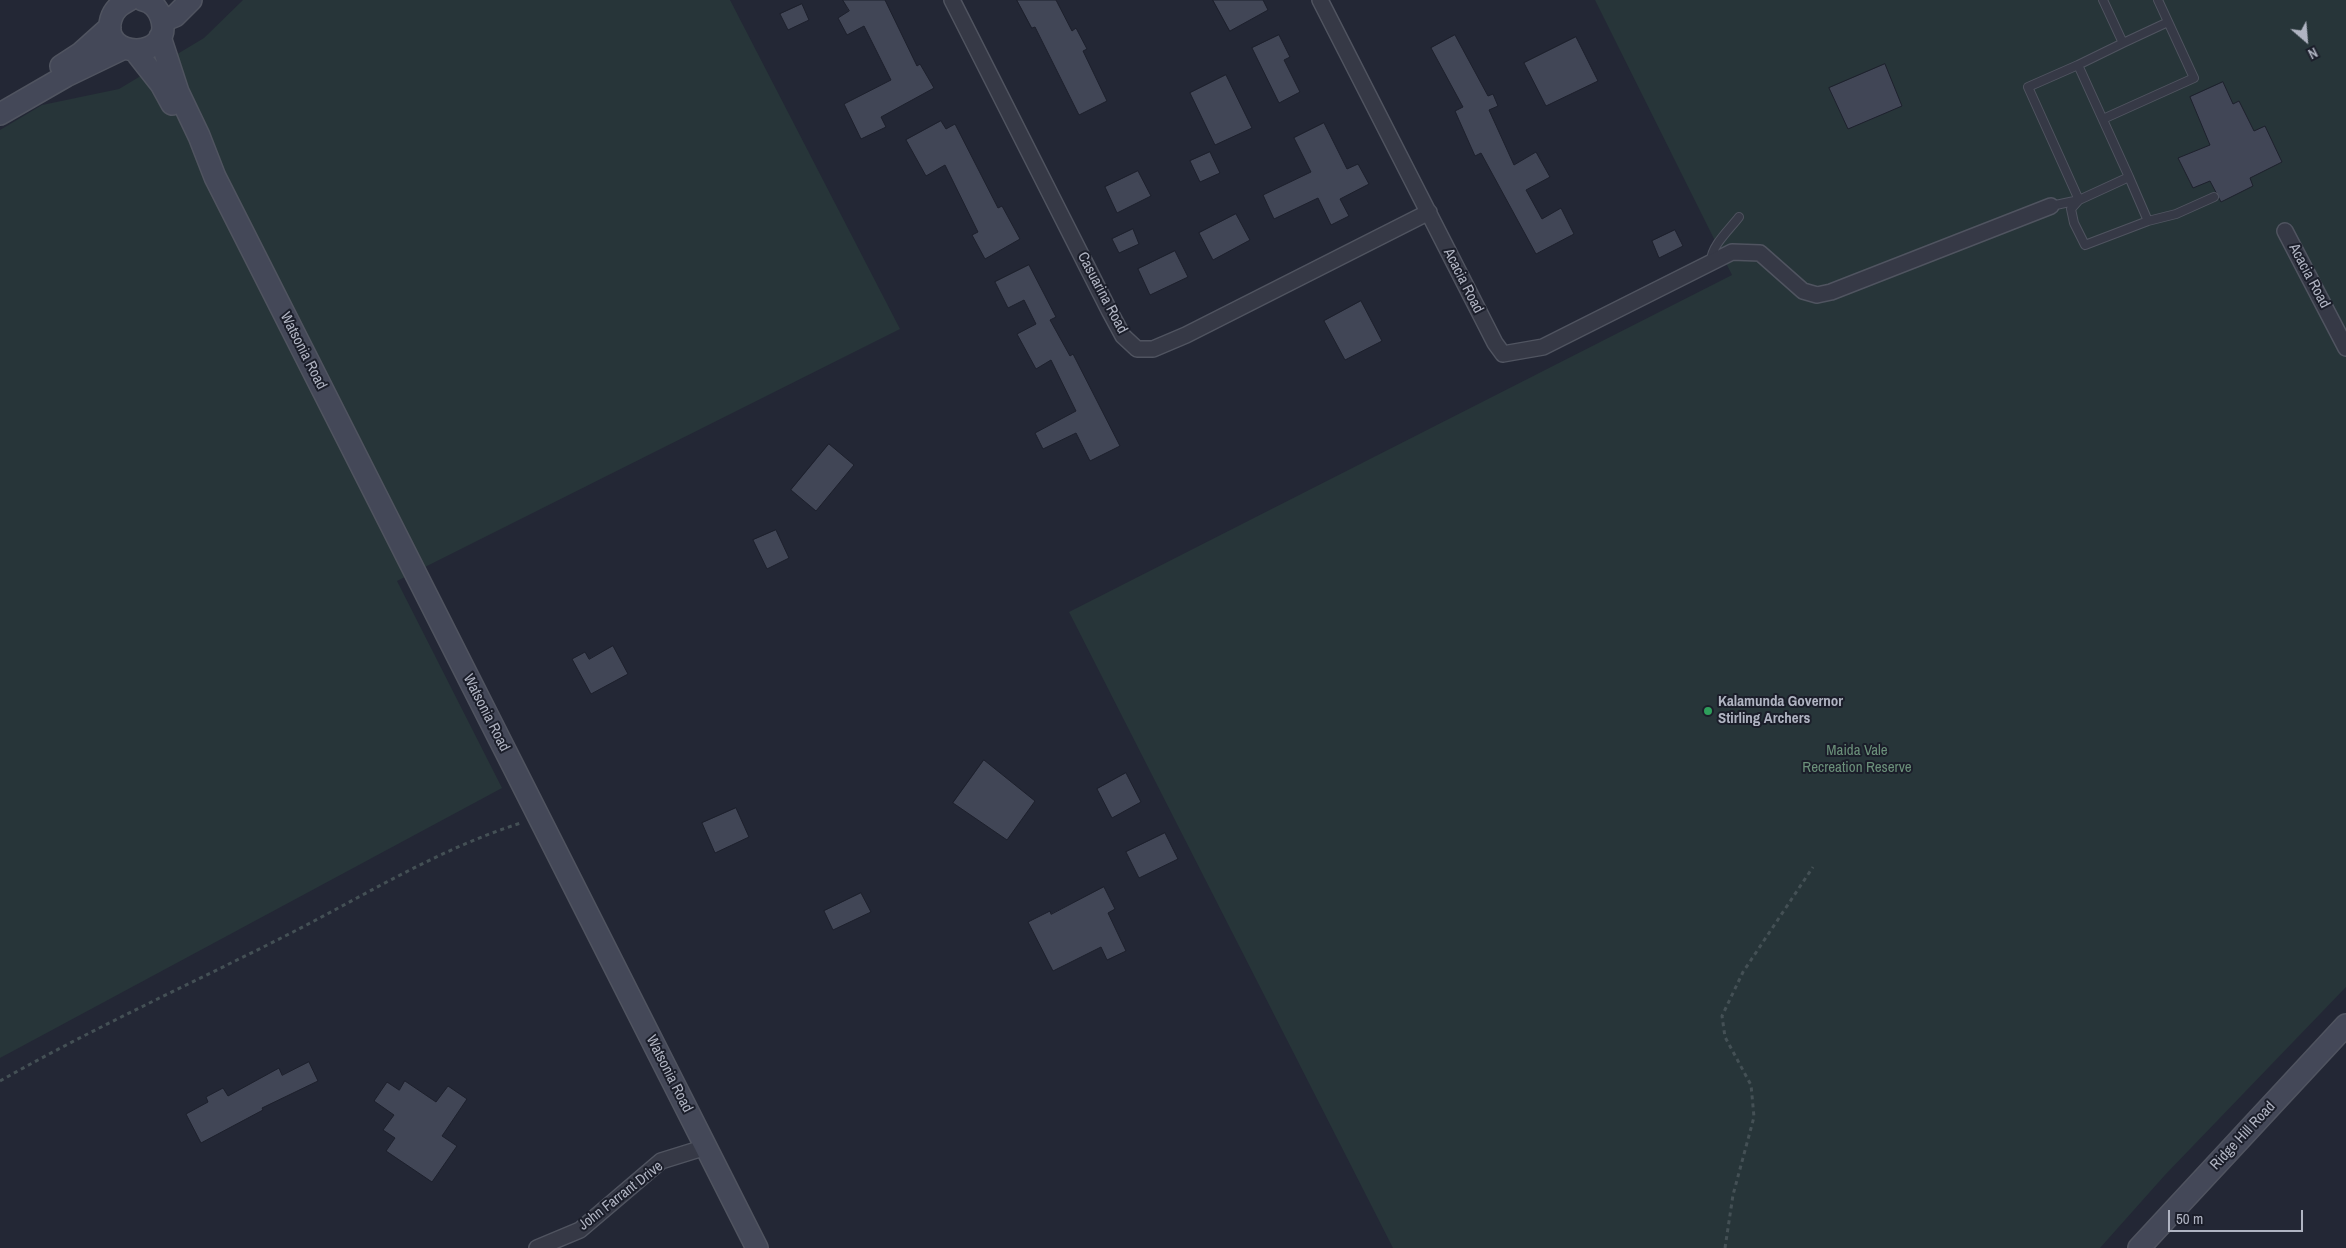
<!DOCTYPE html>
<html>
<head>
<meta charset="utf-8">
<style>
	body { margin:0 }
	#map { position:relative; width:2346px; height:1248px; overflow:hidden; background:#232735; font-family:"Archivo Narrow",sans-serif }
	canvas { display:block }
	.north { position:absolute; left:2281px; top:15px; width:50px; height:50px; -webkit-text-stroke:4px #1b1e2a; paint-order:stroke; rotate:153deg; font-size:14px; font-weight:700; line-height:20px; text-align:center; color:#b0b4c2 }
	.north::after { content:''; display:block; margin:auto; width:18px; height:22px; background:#b0b4c2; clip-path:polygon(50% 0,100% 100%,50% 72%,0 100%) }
	.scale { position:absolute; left:2168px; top:1210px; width:135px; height:22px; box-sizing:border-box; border:2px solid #b0b4c2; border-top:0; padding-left:6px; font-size:15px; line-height:18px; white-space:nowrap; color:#b0b4c2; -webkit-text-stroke:4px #1b1e2a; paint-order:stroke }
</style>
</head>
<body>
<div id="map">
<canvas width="2346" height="1248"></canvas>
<div class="north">N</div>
<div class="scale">50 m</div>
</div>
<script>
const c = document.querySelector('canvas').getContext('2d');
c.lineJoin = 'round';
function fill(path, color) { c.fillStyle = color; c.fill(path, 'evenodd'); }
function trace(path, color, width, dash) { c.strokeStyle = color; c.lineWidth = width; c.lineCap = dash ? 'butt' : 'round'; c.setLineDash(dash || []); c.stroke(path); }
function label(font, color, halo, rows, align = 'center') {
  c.font = font + ' "Archivo Narrow",sans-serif'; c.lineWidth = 4; c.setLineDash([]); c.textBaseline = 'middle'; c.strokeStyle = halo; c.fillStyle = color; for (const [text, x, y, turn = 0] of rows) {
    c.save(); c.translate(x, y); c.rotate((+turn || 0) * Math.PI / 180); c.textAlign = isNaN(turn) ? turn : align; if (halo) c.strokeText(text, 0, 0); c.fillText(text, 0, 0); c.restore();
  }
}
fill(new Path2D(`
	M243 0H730L900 329 397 581 502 788 0 1058V130L42 105 119 89 204 38Z
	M1595 0H2346V987L2165 1175 2100 1248H1393L1069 612 1732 275Z`), '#273539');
const building = new Path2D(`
	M843 0H885L917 66 920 64 934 88 881 117 886 127 861 139 844 104 891 80 864 26 847 35 838 18 849 11Z
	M1017 0H1056L1072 31 1076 28 1087 49 1083 51 1107 101 1079 115 1035 27 1032 28Z
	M1213 0H1263L1268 10 1230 31Z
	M802 4 809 20 788 30 780 14Z
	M1279 35 1290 57 1284 60 1300 92 1279 103 1252 48Z
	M1455 35 1488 96 1493 94 1498 106 1489 110 1514 165 1536 152 1550 177 1526 190 1542 219 1561 208 1574 234 1536 254 1481 153 1475 156 1455 111 1463 107 1431 48Z
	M1576 37 1598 81 1546 106 1524 63Z
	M1885 64 1902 106 1848 129 1829 88Z
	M1226 75 1252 128 1215 145 1190 93Z
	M2223 82 2233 104 2239 101 2254 131 2265 126 2282 162 2250 178 2253 186 2221 202 2210 181 2193 188 2178 158 2210 145 2190 97Z
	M941 121 946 129 955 124 998 208 1002 206 1020 239 985 259 972 235 978 232 945 165 926 176 906 140Z
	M1324 123 1347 169 1358 164 1369 184 1340 199 1349 216 1331 225 1318 198 1274 219 1263 195 1311 172 1294 138Z
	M1210 152 1220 173 1200 182 1190 161Z
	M1138 171 1151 196 1117 213 1105 187Z
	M1236 214 1250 240 1213 260 1199 233Z
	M1133 229 1139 244 1119 253 1112 239Z
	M1675 230 1683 246 1659 258 1652 241Z
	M1175 251 1188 277 1150 295 1138 269Z
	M1029 265 1056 317 1050 320 1070 356 1073 354 1120 446 1090 461 1076 433 1043 449 1035 433 1076 411 1051 360 1036 369 1017 334 1036 324 1024 300 1008 308 995 282Z
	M1361 301 1382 341 1345 360 1324 321Z
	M829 444 854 465 816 511 791 490Z
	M776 530 789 558 767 569 753 540Z
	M613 646 628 674 591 694 572 659 585 652 589 659Z
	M984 760 1035 801 1007 840 953 803Z
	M1126 773 1141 802 1112 818 1097 789Z
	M736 808 749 837 715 853 702 823Z
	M1165 833 1178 859 1139 878 1126 852Z
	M1104 887 1115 909 1108 913 1126 951 1107 960 1101 947 1053 971 1028 922 1050 911 1051 914Z
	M861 893 871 912 833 930 824 911Z
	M309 1062 318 1081 262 1108 263 1110 201 1143 186 1114 208 1102 206 1097 223 1088 228 1096 279 1068 282 1075Z
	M405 1081 436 1102 448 1086 467 1099 442 1136 457 1146 432 1182 386 1151 395 1138 383 1130 394 1115 374 1101 387 1082 399 1090Z`);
fill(building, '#414656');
trace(building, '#1d202c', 1);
const lane = new Path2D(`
	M2123 43 2168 22
	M2078 65 2129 177 2079 200 2028 87Z
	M2078 65 2123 43 2103 0
	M2103 119 2194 78 2158 0
	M2051 206 2079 200 2071 209 2074 223 2085 245 2148 221 2129 177
	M2148 221 2176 214 2214 197
	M1711 261C1711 246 1730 229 1739 217`);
const street = new Path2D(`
	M952 0 1110 312 1123 336 1137 349H1153L1186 335 1429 212
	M1320 0 1495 343 1503 354 1543 347 1732 252 1760 253 1803 291 1817 295 1831 292 2051 206
	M2285 231 2346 348
	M537 1248 580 1230 661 1161 706 1147`);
const secondary = new Path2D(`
	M129 0C120 5 114 9 111 19 99 61 176 60 161 17 158 9 152 2 143 0
	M163 21 175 16 191 0
	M160 37 178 92 199 136 215 177 757 1248
	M135 51 161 84 172 104
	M61 66 81 53 110 27
	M0 114 66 76 124 48
	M2139 1248 2346 1025`);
trace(lane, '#505460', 10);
trace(street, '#505460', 18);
trace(secondary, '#505460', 24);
trace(new Path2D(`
	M0 1081C95 1027 195 982 293 932 367 894 441 848 521 823
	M1725 1248 1733 1195 1754 1117 1751 1085 1725 1037 1722 1016 1743 972 1813 867`), '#445055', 3, [4, 4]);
trace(lane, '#363946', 8);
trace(street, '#363946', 15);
trace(secondary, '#444858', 21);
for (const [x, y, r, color] of [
	[1708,711,5,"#2e9e5b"]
]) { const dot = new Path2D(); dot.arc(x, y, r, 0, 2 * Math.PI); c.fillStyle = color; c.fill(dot); trace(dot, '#1b1e2a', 2); }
label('15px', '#b0b4c2', '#1b1e2a', [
	["Acacia Road",2309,276,62],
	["Acacia Road",1463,281,63],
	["Casuarina Road",1102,293,62],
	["Watsonia Road",303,351,63],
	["Watsonia Road",486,713,63],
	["Watsonia Road",669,1074,63],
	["Ridge Hill Road",2243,1136,-47],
	["John Farrant Drive",621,1196,-38]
]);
label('bold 15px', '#b0b4c2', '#1b1e2a', [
	["Kalamunda Governor",1718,702],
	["Stirling Archers",1718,719]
], 'left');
label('15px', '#6b907a', '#1b1e2a', [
	["Maida Vale",1857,751],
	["Recreation Reserve",1857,768]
]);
</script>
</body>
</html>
